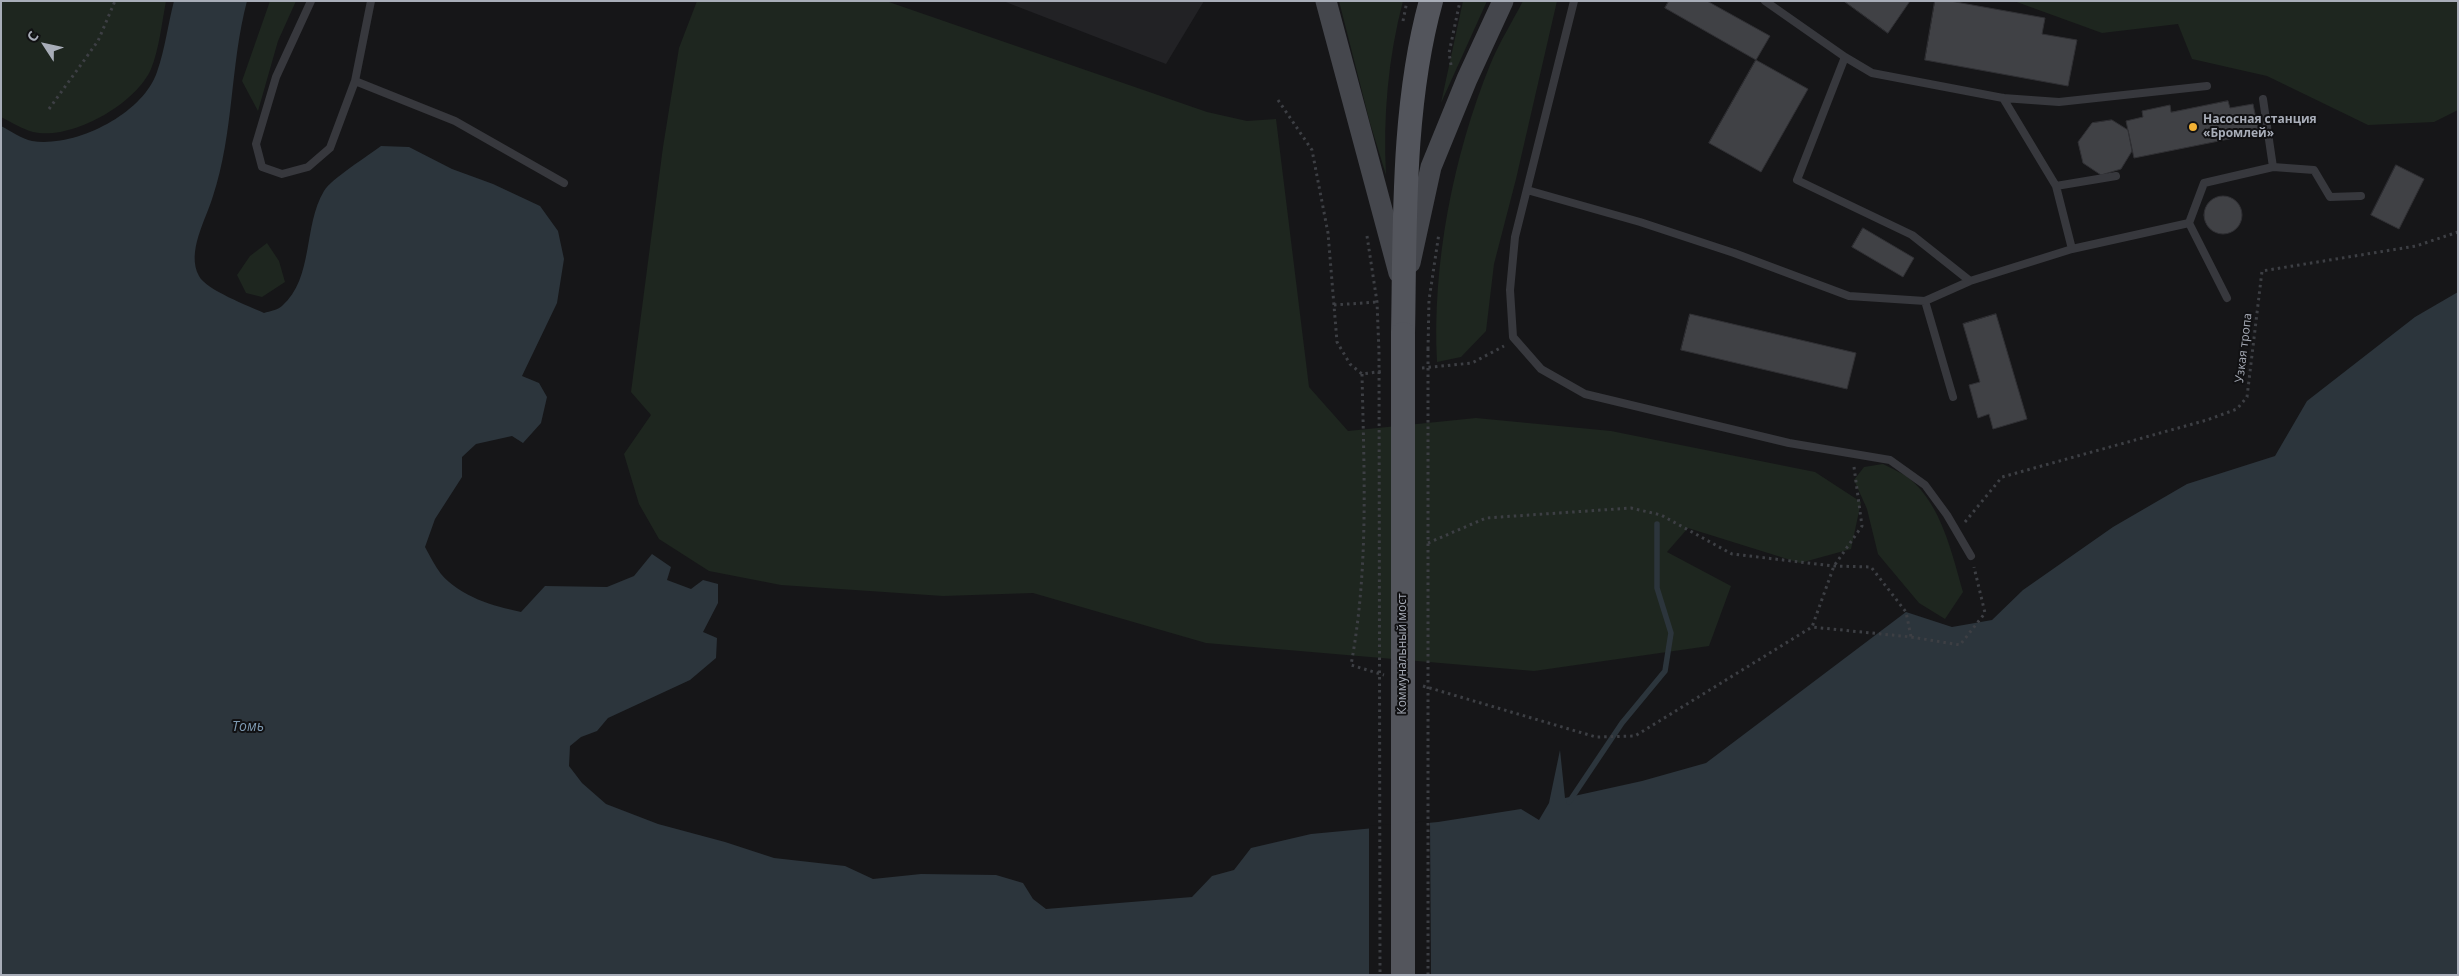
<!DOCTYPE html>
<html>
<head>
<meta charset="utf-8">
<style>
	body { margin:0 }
	#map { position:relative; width:2459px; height:976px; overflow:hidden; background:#161618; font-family:"Open Sans",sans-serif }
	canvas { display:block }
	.frame { position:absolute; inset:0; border:2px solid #a8adb8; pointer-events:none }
	.north { position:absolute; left:20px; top:20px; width:50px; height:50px; -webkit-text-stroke:4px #111113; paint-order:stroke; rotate:305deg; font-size:14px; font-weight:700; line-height:20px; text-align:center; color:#a8adb8 }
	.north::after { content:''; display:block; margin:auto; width:18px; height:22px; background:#a8adb8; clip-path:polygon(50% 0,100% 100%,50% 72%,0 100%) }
</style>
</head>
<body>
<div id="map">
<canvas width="2459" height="976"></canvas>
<div class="frame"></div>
<div class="north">С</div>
</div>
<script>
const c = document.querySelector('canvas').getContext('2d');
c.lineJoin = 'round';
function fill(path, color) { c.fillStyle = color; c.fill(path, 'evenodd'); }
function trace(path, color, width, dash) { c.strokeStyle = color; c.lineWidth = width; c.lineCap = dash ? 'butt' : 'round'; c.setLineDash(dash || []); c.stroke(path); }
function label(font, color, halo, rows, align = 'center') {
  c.font = font + ' "Open Sans",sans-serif'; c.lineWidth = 4; c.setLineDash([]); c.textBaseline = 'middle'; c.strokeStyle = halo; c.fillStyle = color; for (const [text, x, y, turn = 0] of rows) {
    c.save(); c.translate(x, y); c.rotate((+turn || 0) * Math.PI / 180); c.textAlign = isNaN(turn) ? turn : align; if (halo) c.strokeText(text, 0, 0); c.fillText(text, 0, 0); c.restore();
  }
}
fill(new Path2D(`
	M1003 1H1204L1166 64Z`), '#222225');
fill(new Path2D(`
	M1 1H166C162 22 159 50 151 69 136 104 71 141 33 132 22 129 11 122 1 117Z
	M270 1H296L278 41 258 111 242 81Z
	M697 1H886L1207 112 1247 121 1276 119 1309 387 1348 431 1476 418 1611 431 1815 472 1861 502 1851 549 1800 563 1688 528 1667 552 1731 586 1709 646 1534 671 1206 643 1033 593 943 596 781 585 709 571 659 539 639 504 624 454 651 415 631 392 663 147 679 48Z
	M1339 1H1403C1388 58 1383 117 1386 175L1370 123Z
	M1463 1H1487L1441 103Z
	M1523 1H1557L1516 179 1494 264 1486 331 1461 357 1437 362C1432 265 1453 156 1490 65 1499 43 1512 22 1523 1Z
	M2014 1H2458V110L2434 122 2368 125 2267 76 2192 59 2178 24 2102 33Z
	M267 243 279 261 285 282 262 297 246 293 237 275 250 256Z
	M1883 464C1892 469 1903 473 1910 479 1942 506 1952 554 1963 592L1945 619 1919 603 1878 554 1867 509 1854 480 1864 467Z`), '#1e261f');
fill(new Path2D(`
	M174 1H247C230 65 234 133 213 196 206 220 186 252 199 276 206 290 249 306 264 313 270 311 278 310 282 306 314 278 303 226 324 191 331 179 368 156 381 146L409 147 452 169 493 184 540 206 558 231 564 259 557 303 522 376 539 383 547 397 541 423 523 443 512 436 476 444 462 457V477L435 519 425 547C430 556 435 566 441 574 461 597 493 606 521 612L545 586 607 587 634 576 652 554 671 567 667 580 691 589 703 580 718 584V603L703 632 717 638 716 658 690 680 608 718 597 731 581 737 570 746 569 766 582 783 606 804 658 824 725 842 774 858 845 866 873 879 921 874 996 875 1023 883 1033 899 1046 909 1192 897 1212 876 1234 870 1251 848 1311 834 1438 822 1521 809 1539 820 1549 803 1560 750 1565 798 1642 781 1706 763 1906 612 1952 627 1992 620 2023 590 2113 527 2187 484 2275 456 2307 401 2415 317 2458 292V975H1V126C11 131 22 139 32 141 75 148 143 114 157 72 165 49 168 24 174 1Z`), '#2c353c');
fill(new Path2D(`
	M1430 821 1431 975H1369V826Z`), '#161618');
trace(new Path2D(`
	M1569 802 1622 723 1665 671 1671 633 1657 588V524`), '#2c353c', 5.5);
const building = new Path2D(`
	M1669 1H1707L1770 36 1756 60 1665 8Z
	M1844 1H1910L1888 33Z
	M1935 1H1950L2045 18 2042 34 2077 40 2068 86 1925 60Z
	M1756 60 1808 89 1761 172 1709 143Z
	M2228 101 2230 108 2253 104 2259 133 2134 158 2126 121 2143 117 2142 111 2170 105 2171 112Z
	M2112 120 2128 130 2132 151 2121 169 2101 175 2083 163 2078 142 2092 123Z
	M2396 165 2424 179 2399 229 2371 215Z
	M2204 215a19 19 0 1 1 38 0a19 19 0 1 1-38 0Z
	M1863 228 1914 258 1903 277 1852 247Z
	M1690 314 1856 353 1847 389 1681 350Z
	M1996 314 2027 419 1993 429 1989 414 1978 418 1969 385 1980 382 1963 324Z`);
fill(building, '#404145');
trace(building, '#303034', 1);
trace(new Path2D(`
	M1403 21 1407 1
	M1451 65 1449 53 1460 1
	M1278 100 1312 150 1328 233 1337 342 1350 364 1362 374 1384 371
	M49 109 98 41 115 1
	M1367 236 1377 302 1379 352
	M1334 305 1377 302
	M1428 349 1429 300 1439 233
	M1422 368 1472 363 1504 346
	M1362 374C1364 472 1369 568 1351 665L1384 675
	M1854 467 1862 526 1834 566 1812 627 1911 637 1960 645 1985 613 1974 567
	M1965 522 2002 477 2207 420 2237 409 2247 397 2262 271 2416 246 2458 232
	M1428 543 1486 518 1631 508 1661 515 1732 554 1834 566 1871 567 1906 612 1911 637
	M1423 686 1596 737 1635 736 1812 627`), '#3d3f44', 3, [2.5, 4]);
trace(new Path2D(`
	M311 1 276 77 256 144 262 167 282 174 308 167 330 148 355 81 371 1
	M1574 1 1515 237 1510 290 1513 337 1541 369 1585 394 1789 443 1890 460 1925 485 1947 515 1971 556
	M1765 1 1845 57 1872 73 2003 98 2059 102 2207 86
	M1845 57 1797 180 1912 235 1970 281
	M355 81 455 121 564 183
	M2003 98 2056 186 2072 249
	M2263 99 2273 167
	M2056 186 2116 176
	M1527 190 1640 222 1734 253 1849 296 1925 301 1970 281 2072 249 2189 223 2204 183 2273 167 2314 170 2330 197 2361 196
	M2189 223 2227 298
	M1925 301 1953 397`), '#37383d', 8);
trace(new Path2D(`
	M1326 1 1399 273
	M1410 263 1431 167 1467 79 1503 1`), '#45474d', 21);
trace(new Path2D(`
	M1403 334C1405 226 1402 105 1431 1`), '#53555c', 24);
trace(new Path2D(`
	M1379 352 1380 975
	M1428 975V349`), '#3d3f44', 3, [2.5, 4]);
trace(new Path2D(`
	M1403 975V334`), '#53555c', 24);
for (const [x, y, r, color] of [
	[2193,127,5,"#f2b134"]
]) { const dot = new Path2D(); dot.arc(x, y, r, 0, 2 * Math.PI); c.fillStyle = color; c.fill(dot); trace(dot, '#111113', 2); }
label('bold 12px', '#a8adb8', '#111113', [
	["Насосная станция",2203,120],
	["«Бромлей»",2203,134]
], 'left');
label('12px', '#a8adb8', '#111113', [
	["Узкая тропа",2244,348,-83],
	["Коммунальный мост",1403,654,-90]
]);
label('italic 14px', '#7f9bb3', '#111113', [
	["Томь",248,727]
]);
</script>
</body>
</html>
